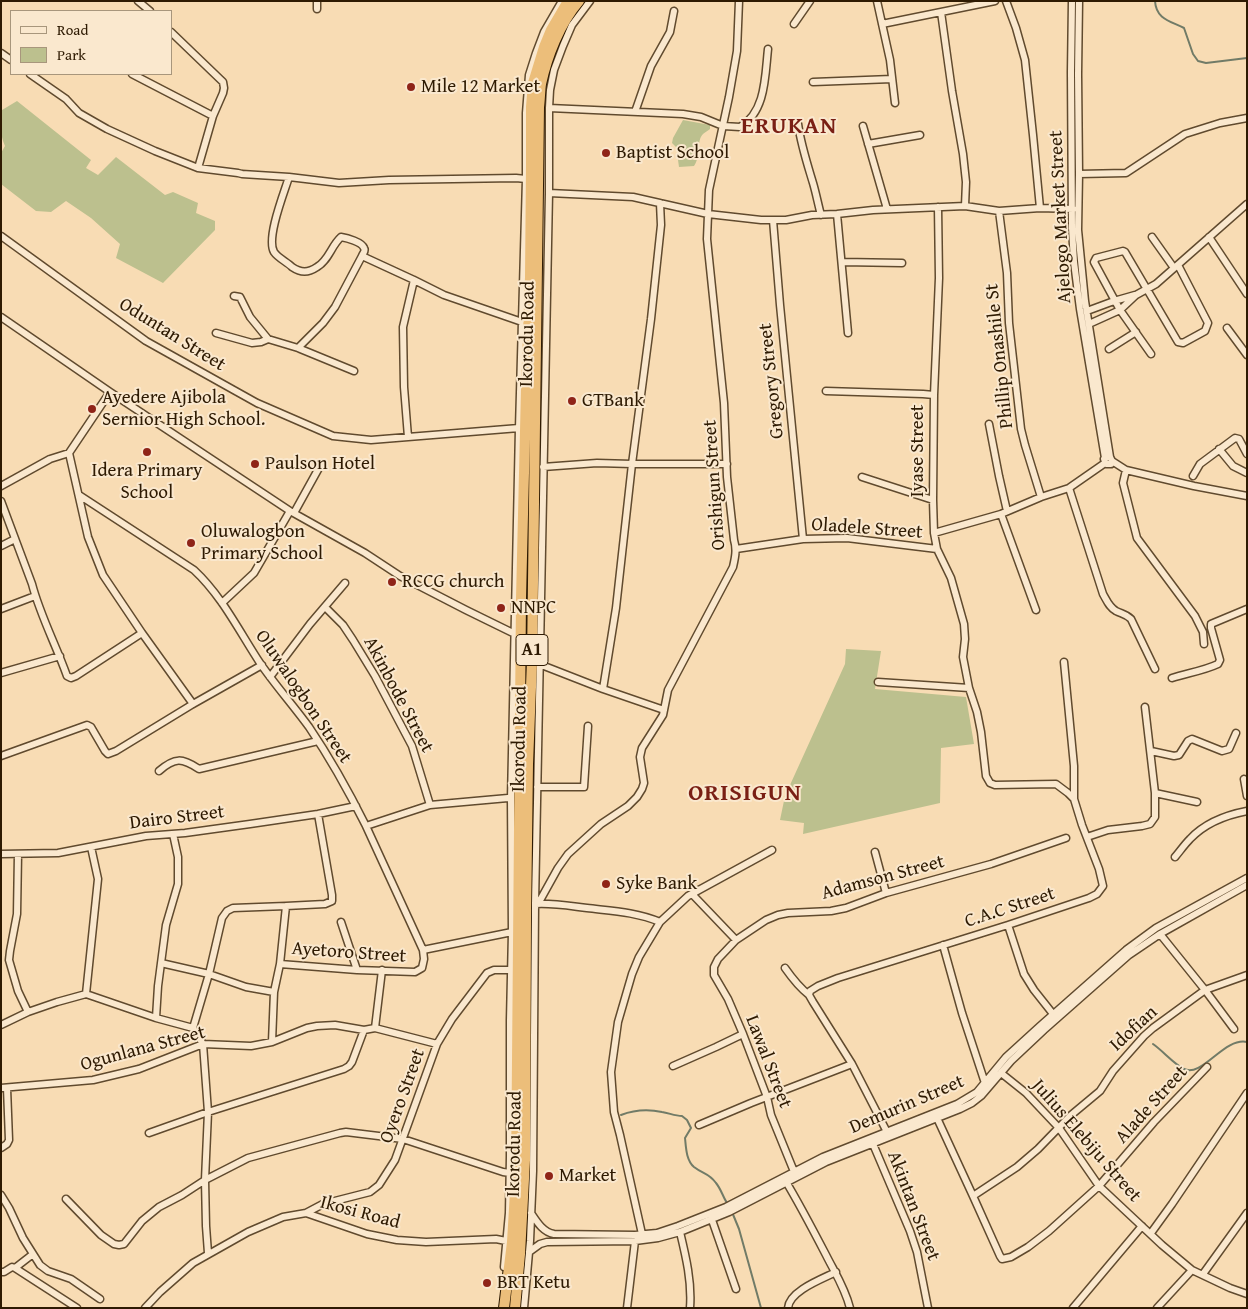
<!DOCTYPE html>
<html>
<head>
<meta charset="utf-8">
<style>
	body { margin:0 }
	#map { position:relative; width:1248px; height:1309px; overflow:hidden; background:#f8dcb4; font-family:"Gentium Book Plus",serif }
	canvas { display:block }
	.frame { position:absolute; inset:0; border:2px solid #2e1a02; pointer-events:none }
	.legend { position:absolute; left:10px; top:10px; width:162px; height:65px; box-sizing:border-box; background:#fae8ce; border:1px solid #a8967c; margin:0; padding:6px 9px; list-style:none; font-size:15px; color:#2e1a02 }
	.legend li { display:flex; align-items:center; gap:10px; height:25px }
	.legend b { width:25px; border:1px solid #a8967c }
</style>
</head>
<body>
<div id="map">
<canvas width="1248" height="1309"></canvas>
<div class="frame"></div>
<ul class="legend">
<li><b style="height:6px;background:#fae8ce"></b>Road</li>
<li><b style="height:14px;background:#bcc08e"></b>Park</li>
</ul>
</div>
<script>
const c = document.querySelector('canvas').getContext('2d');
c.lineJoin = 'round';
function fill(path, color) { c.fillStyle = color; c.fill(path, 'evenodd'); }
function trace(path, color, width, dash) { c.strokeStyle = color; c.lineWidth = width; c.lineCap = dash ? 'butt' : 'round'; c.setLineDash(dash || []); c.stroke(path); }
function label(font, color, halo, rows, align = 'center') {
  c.font = font + ' "Gentium Book Plus",serif'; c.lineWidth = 4; c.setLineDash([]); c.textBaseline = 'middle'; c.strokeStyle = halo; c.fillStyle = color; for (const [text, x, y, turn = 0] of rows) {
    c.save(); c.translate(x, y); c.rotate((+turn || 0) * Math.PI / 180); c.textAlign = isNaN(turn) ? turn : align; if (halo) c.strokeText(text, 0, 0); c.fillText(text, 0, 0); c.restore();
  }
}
fill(new Path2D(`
	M17 101 91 160 86 168 98 175 116 157 165 195 173 192 198 203 196 213 215 221V230L163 283 116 258 120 244 91 218 66 201 51 212 36 211 1 184V153L5 146C0 135 0 122 2 110Z
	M683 120 710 125V129C708 131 705 132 703 134 696 141 701 157 694 166L679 167 678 160 681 148 676 147 672 143 673 138Z
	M846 649 881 651 875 689 966 697 974 744 941 748 940 803 803 834 804 823 780 820 785 796 845 664Z`), '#bcc08e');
trace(new Path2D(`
	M1155 1C1156 19 1170 21 1184 28L1193 54 1198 61 1206 63 1247 58
	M1153 1044C1163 1051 1174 1064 1184 1069 1202 1078 1224 1037 1247 1042
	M621 1115C634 1110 648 1109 662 1112 669 1113 675 1116 682 1116L687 1120 691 1128 685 1138C686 1147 686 1160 694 1167 703 1174 709 1173 716 1183 721 1189 723 1197 727 1203
	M732 1212 739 1229 761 1308`), '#717b67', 2);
const minor = new Path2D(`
	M138 1 150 11
	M317 1V9
	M877 1 890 60 895 103
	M1006 1 1016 28 1025 60 1033 135 1040 208
	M1072 1 1071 72 1072 228 1074 262 1080 309 1105 458
	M1079 1 1078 74 1079 174 1078 230 1085 301 1110 457
	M941 12 952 91 963 154 966 182 965 206
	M794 24 810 1
	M882 24 995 1
	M171 32 223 82 224 88 223 93 213 116 198 168
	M1 53 11 60
	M30 74 66 99 79 113 107 129 155 151 198 168 238 173 242 174 289 177 339 183 389 180 516 178 526 179
	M132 74 213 116
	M813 82 892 79
	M549 108 683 114 701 117 723 126 740 127C766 112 765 76 768 49
	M635 112 651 66 670 32 674 11
	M798 124C801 145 807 163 813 183 816 193 818 204 821 215
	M863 126 887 209
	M868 144 920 135
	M1079 174 1126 173 1185 134 1220 123 1247 118
	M289 177C284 193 266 238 274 252 278 258 287 262 292 267 301 273 308 273 317 267 329 260 331 246 341 237 347 238 362 242 364 248 366 251 363 253 362 256L414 280 444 295 522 322
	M549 193 633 197 708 214 761 220H786L812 215 837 214 873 210 965 206 999 211 1040 208 1073 209
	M999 211 1007 273 1009 323 1021 429 1025 445 1041 497
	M837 214 848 333
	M773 220 780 305 803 539
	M1 236 146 341 257 403 333 436 371 440 519 428
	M1152 237 1174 268
	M1209 237 1247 294
	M842 262 902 263
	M234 296 240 297 250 317 268 339
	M1087 311 1114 301 1135 295
	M1 317 110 392 290 511 365 553 400 576 466 610 515 634
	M1089 324 1120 310 1136 295 1156 284 1247 204
	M1227 328 1247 355
	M216 333 252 343 261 342 268 339 298 348 354 371
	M298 348 323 323 335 307 362 256
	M1109 349 1136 332
	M1151 354 1120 310 1094 262 1096 258 1123 251 1125 252 1178 342 1183 343 1205 331 1208 323 1178 265
	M826 391 923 394 934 395
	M110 392 69 453 88 537 103 575 142 633 193 704
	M989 424 999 476 1007 511
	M408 437 404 387 403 327 414 280
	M1219 449 1233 466 1247 473
	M1112 461 1111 464H1106L1104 459 1108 456 1110 457 1112 461 1126 470 1194 486 1247 496
	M543 467 597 463 632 464H727
	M1126 470 1123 483 1137 538 1195 616 1203 632 1204 644
	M1193 476 1200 464 1235 438 1239 439 1247 454
	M862 477 933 500
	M1 486 50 459 69 453
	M1069 488 1103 594C1107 601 1109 607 1116 611 1122 614 1126 614 1131 619L1155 669
	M79 495 194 570C222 596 239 631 260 663 275 685 293 705 309 727 330 758 349 792 366 826L423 950 424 959 422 968 415 972 357 970 280 964
	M1 501 32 584C40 615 56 645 67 676L71 678 76 676 142 633
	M294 513 320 466
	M1001 514 1036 610
	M934 533 1001 514 1041 497 1069 488 1105 463
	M1 546 15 539
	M736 549 803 539 847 538 937 549
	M222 603 254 573 290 511
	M325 607 343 625 353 640 375 676 412 746 430 805
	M1 609 35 596
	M1064 662 1074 766V799
	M539 664 603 689 664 710
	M1 673 60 656
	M270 677 310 624 345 583
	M1172 678C1187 673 1203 671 1218 664L1220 660 1211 628V624L1247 609
	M878 682 969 688
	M603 689 616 608 632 464 651 319 661 225 660 203
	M1151 751 1174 756 1179 755 1188 741 1192 739 1222 751 1229 749 1236 733
	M1 756 87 725 91 727 105 751 108 754 116 751 193 704 262 665
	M159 771C175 757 182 758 199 769L318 741
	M1244 779 1247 796
	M537 787H584L588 726
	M1155 793 1197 802
	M366 826 430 805 508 798 511 799
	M1087 837 1108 830 1142 826 1150 824 1155 817V793L1145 707
	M875 852 886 893
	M1 854 58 853 146 836 185 833 250 824 318 814 356 806
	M18 854 17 914 10 951 9 960 18 991 28 1012
	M1175 857C1180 851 1185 844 1190 839 1205 823 1226 815 1247 811
	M692 894 736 940
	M536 904C553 903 570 906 587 908 612 911 636 912 660 922
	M538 904 558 868 568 854 601 824 628 806 637 797 642 789 644 783 640 757 642 748 663 715 668 690 733 567C735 558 737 550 734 540L727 477 724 403 707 239 709 190 729 97 737 51 739 1
	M341 922 357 970
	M1008 925 1024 974 1034 990 1053 1014
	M1160 934 1205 990 1234 1029
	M943 945 962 1013 985 1083
	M423 950 512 932
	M161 963 209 974 246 987 274 992
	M785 968C792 978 799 987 809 995
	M86 994 98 879 91 847
	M156 1018 158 986 166 925 178 884V857L173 834
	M1 1025 28 1012 57 1002 86 994 156 1018 193 1028 203 1044 208 1112 205 1180 206 1226 208 1253
	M193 1028 209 974 222 918 227 911 233 908 286 906 325 904 332 901V895L318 814
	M375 1028 382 970
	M272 1042 274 992 280 964 286 906
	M673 1066 716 1047 743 1034
	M1001 1073 1026 1093 1059 1128 1099 1186 1162 1245 1192 1270 1230 1288 1247 1294
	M1 1088 93 1080 139 1069 203 1044 251 1046 272 1042 307 1028 317 1026 335 1025 364 1030 375 1028 437 1044
	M937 1118 973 1196 1000 1256 1002 1259 1011 1257 1028 1247 1049 1231 1099 1186 1154 1122 1207 1067
	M699 1125 751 1103 852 1064
	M887 1132 852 1064 813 1002 809 995 810 991 818 986 838 978 1008 925 1089 898 1097 894 1103 886 1099 869 1082 825 1074 799 1068 793 1056 784 995 785 990 783 986 776 981 732 977 712 969 688 963 657 965 639 964 624 951 578 937 549 934 533 933 500 934 395 939 278 938 207
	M149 1133 208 1112 344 1069 349 1066 352 1062 364 1030
	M873 1144 910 1231 917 1252 928 1308
	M1 1148 7 1144 9 1140 7 1088
	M795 1174 771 1115 767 1097 743 1034 728 999 714 975V967L718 959 736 940 766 920 778 915 788 913 831 911 846 908 886 893 991 864 1066 838
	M785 1180C800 1205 813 1230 826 1255 835 1273 845 1288 850 1308
	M1 1195 9 1208 23 1238 40 1265 48 1271 71 1279 100 1299
	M973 1196 1017 1167 1038 1149 1070 1116 1100 1091 1113 1071 1144 1036 1153 1028 1205 990 1247 975
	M66 1199 101 1235 114 1244 119 1245 124 1244 142 1221 159 1207 182 1195 205 1180 248 1158 340 1133 346 1132 403 1139 503 1172 510 1173
	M306 1213 323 1204 370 1192 379 1185 395 1160 437 1044 452 1019 487 973 494 970H511
	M531 1213C537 1222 543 1232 554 1234L635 1235 657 1233 678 1226 726 1207 823 1157 957 1104 977 1092 1006 1057 1040 1026 1126 950 1156 928 1247 878
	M712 1220 736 1289
	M680 1232C686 1257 692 1282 690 1308
	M1151 1233 1172 1204 1247 1093
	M642 1234 620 1135 614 1112 611 1072 618 1022 632 974 639 957 660 922 688 896 772 850
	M529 1252 540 1244 547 1242 635 1241 658 1238 680 1232 729 1212 826 1162 960 1109 972 1103 981 1096 1011 1061 1044 1030 1129 955 1160 934 1247 885
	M504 1267 509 1213 510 1156V1020L512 932 511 799 519 428 526 179V113L529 75 536 53 544 32 562 1
	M15 1268 33 1254
	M1 1272H4L12 1267 15 1268 77 1308
	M1203 1274 1247 1213
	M145 1308 160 1292 193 1263 248 1232 283 1217 306 1213 367 1234 397 1240 426 1242 496 1239 506 1241
	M524 1308 530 1241 533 1171 535 904 549 193V108L550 90 554 70 563 46 572 25 590 1
	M627 1308 635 1241
	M788 1308C789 1291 822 1279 836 1272
	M1073 1308 1142 1226
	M1157 1308 1192 1270`);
const highway = new Path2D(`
	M504 1308 512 1242 516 1175 521 598 526 389 530 277 531 166V107L533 83 544 47 551 30 568 1
	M515 1308 520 1254 525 1160 526 919 528 764 532 661 539 107C540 100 540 91 541 84 547 56 560 23 579 1`);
trace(minor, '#604a2e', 9);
trace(highway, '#2e1a02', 12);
trace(minor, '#fae8ce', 6);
trace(highway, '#ecbe7a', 10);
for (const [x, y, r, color] of [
	[411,87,5,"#8f2418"],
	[606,153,5,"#8f2418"],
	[572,401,5,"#8f2418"],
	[92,409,5,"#8f2418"],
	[147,452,5,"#8f2418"],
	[255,464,5,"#8f2418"],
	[191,543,5,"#8f2418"],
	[392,582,5,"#8f2418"],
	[501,608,5,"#8f2418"],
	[606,884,5,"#8f2418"],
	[549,1176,5,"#8f2418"],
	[487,1283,5,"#8f2418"]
]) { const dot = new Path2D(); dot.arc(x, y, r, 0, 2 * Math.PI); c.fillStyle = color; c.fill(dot); trace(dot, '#fae8ce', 2); }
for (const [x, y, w] of [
	[532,650,32]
]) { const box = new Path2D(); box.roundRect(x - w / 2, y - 15.5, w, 31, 4); c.fillStyle = '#fae8ce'; c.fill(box); trace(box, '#2e1a02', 1); }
label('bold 18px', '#2e1a02', null, [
	["A1",532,650]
]);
label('19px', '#2e1a02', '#fae8ce', [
	["Mile 12 Market",421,87],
	["Baptist School",616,153],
	["Ayedere Ajibola",102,398],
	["Sernior High School.",102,420],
	["GTBank",582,401],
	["Paulson Hotel",265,464],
	["Idera Primary",147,471,"center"],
	["School",147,493,"center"],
	["Oluwalogbon",201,532],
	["Primary School",201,554],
	["RCCG church",402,582],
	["NNPC",511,608],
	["Syke Bank",616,884],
	["Market",559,1176],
	["BRT Ketu",497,1283]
], 'left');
label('19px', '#2e1a02', '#fae8ce', [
	["Ajelogo Market Street",1061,217,-93],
	["Ikorodu Road",528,334,-89],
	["Oduntan Street",172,335,32],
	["Phillip Onashile St",1000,356,-96],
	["Gregory Street",772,381,-96],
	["Iyase Street",918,451,-90],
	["Orishigun Street",715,485,-94],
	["Oladele Street",867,529,4],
	["Akinbode Street",398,695,62],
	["Oluwalogbon Street",303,697,56],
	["Ikorodu Road",520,739,-89],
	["Dairo Street",177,818,-7],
	["Adamson Street",883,878,-15],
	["C.A.C Street",1010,908,-18],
	["Ayetoro Street",349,953,4],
	["Idofian",1134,1029,-43],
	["Ogunlana Street",143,1049,-15],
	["Lawal Street",768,1062,69],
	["Oyero Street",403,1096,-70],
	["Demurin Street",907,1105,-23],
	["Alade Street",1152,1105,-48],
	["Julius Elebiju Street",1086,1141,49],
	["Ikorodu Road",515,1144,-89],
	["Akintan Street",913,1206,69],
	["Ikosi Road",360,1213,15]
]);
c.letterSpacing = '1px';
label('bold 24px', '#7a1f14', '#fae8ce', [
	["ERUKAN",789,127],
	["ORISIGUN",745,794]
]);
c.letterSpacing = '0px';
</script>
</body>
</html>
